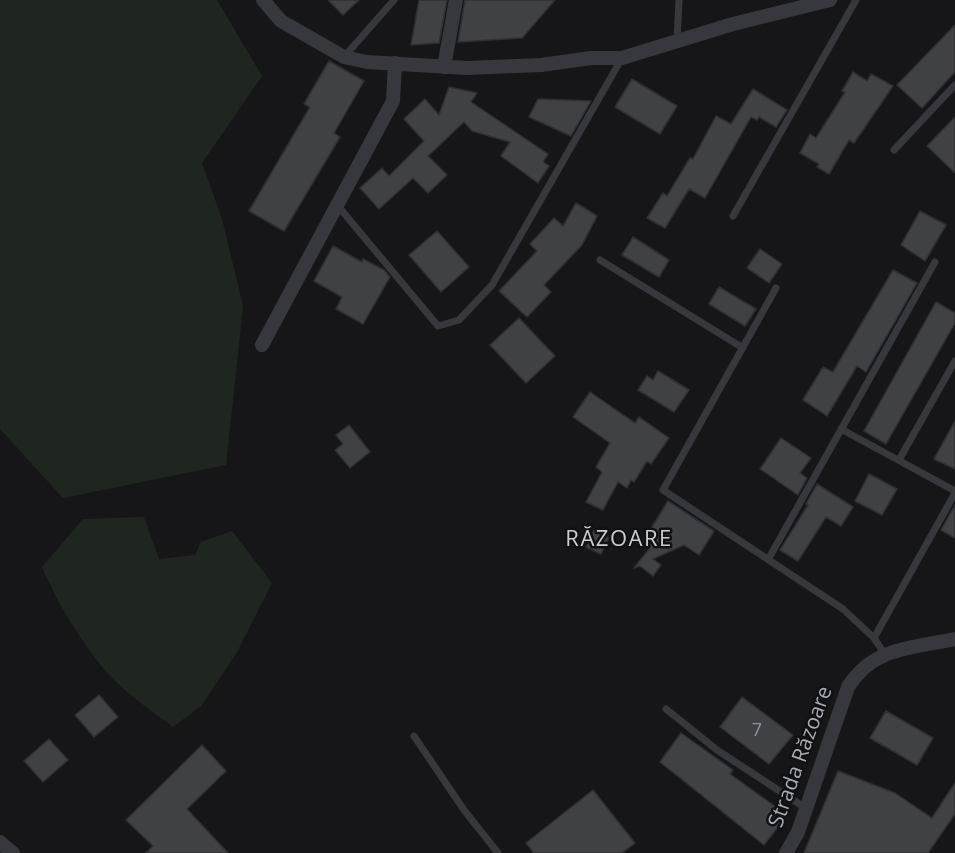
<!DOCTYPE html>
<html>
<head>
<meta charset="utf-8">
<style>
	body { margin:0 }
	canvas { display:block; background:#161618 }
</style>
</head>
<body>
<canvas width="955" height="853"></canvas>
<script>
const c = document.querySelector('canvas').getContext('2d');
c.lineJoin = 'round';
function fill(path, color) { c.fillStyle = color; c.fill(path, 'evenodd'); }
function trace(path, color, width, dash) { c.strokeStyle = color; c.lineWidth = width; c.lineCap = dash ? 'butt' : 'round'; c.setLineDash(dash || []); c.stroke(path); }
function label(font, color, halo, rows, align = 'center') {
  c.font = font + ' "Open Sans",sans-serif'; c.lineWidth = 5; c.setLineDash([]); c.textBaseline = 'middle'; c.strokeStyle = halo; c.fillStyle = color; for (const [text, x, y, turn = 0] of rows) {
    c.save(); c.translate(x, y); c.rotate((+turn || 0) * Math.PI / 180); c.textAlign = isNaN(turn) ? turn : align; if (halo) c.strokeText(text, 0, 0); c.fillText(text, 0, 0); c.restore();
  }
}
fill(new Path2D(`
	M0 0H217L262 76 202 163 222 219 243 306 226 465 63 498 0 429Z
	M144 517 159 559 195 555 201 542 232 531 272 583 237 652 201 706 173 727C148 708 119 689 99 663 76 634 57 601 42 567L83 519Z`), '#1e261f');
const building = new Path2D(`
	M328 0H359L343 15Z
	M419 0H447L439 43 411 45Z
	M465 0H555L522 38 458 42Z
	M955 25V72L922 108 897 85Z
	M329 61 364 81 334 133 340 137 284 231 249 211 310 107 304 104Z
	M853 72 867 81 871 74 893 86 854 143 849 140 829 174 817 167 819 164 800 153 810 134 816 138 845 92 842 91Z
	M632 79 677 106 660 134 615 107Z
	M449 87 477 93 471 102 548 154 543 162 549 166 538 183 501 156 510 142 472 131 464 122 428 156 447 175 428 193 413 178 379 209 360 188 382 168 389 176 424 141 404 119 425 99 439 115Z
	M753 89 787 110 776 127 759 117 757 120 751 117 705 198 689 189 665 228 647 218 663 193 667 196 690 158 693 159 716 116 731 124Z
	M538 99 591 101 571 136 529 117Z
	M955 117V173L927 146Z
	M576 203 597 216 582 245 544 285 551 292 527 317 499 291 537 251 530 244 554 218 563 226Z
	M920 211 946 225 925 261 901 245Z
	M437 231 469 267 441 292 409 255Z
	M633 237 669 260 659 277 622 255Z
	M333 246 362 262 363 259 384 270 390 277 363 324 336 309 342 297 314 281Z
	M760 249 782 264 769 283 747 268Z
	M893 270 917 283 866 372 857 366 827 416 803 400 823 367 833 372Z
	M719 287 756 309 745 326 709 304Z
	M936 302 955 313V323L886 444 864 431Z
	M519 318 555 356 526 383 490 345Z
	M658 371 689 390 674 412 638 390 647 376 653 380Z
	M590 392 635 423 639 417 669 438 651 464 647 461 634 482 631 480 627 488 618 482 603 510 586 502 602 472 596 467 610 443 573 417Z
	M955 421V469L934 459Z
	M349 425 370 452 350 468 335 450 343 444 336 435Z
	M781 438 811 458 800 473 807 478 798 495 760 469Z
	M869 474 897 489 882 515 855 501Z
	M817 484 853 507 841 526 826 517 798 561 780 550 808 505 806 504Z
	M668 501 714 531 699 555 684 545 653 559 661 565 653 576 640 566 634 568 650 548 642 543Z
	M955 505V538L941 530Z
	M594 530 609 538 601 554 586 547Z
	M99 695 118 717 94 737 75 715Z
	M742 697 793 735 769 764 720 727Z
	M886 711 933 738 917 765 870 738Z
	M681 733 733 770 730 774 787 815 764 845 660 762Z
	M49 739 68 760 43 782 24 761Z
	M202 745 226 771 187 809 228 853H146L153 846 126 820Z
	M838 771 895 793 932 818 955 783V814L928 853H804Z
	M593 790 635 843 622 853H534L526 843Z`);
fill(building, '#404145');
trace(building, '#303034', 1.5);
trace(new Path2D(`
	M677 41 679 0
	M344 57 394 0
	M894 150 955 85
	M338 206 438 326 459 320 492 285 622 58
	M733 216 856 0
	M600 260 743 348
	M776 288 663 490 843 609 874 638 884 653
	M841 429 955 491
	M899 460 955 361
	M769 558 935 262
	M874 638 955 493
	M666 709 717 750 807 809
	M414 736 464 810 498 853`), '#37383d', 7);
trace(new Path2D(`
	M263 0 281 21 344 57 367 62 467 68 541 65 591 58H622L733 24 830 0
	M444 67 456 0
	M262 345 393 101 395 63
	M0 842 13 853
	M786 853 798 832 848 687C873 647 912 648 955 639`), '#37383d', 14);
label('18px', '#8e929b', null, [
	["7",757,731]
]);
label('21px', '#a8adb8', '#111113', [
	["Strada Răzoare",801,757,-70]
]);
c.letterSpacing = '1.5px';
label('22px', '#c9ccd4', '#111113', [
	["RĂZOARE",619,540]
]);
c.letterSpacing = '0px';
</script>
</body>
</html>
